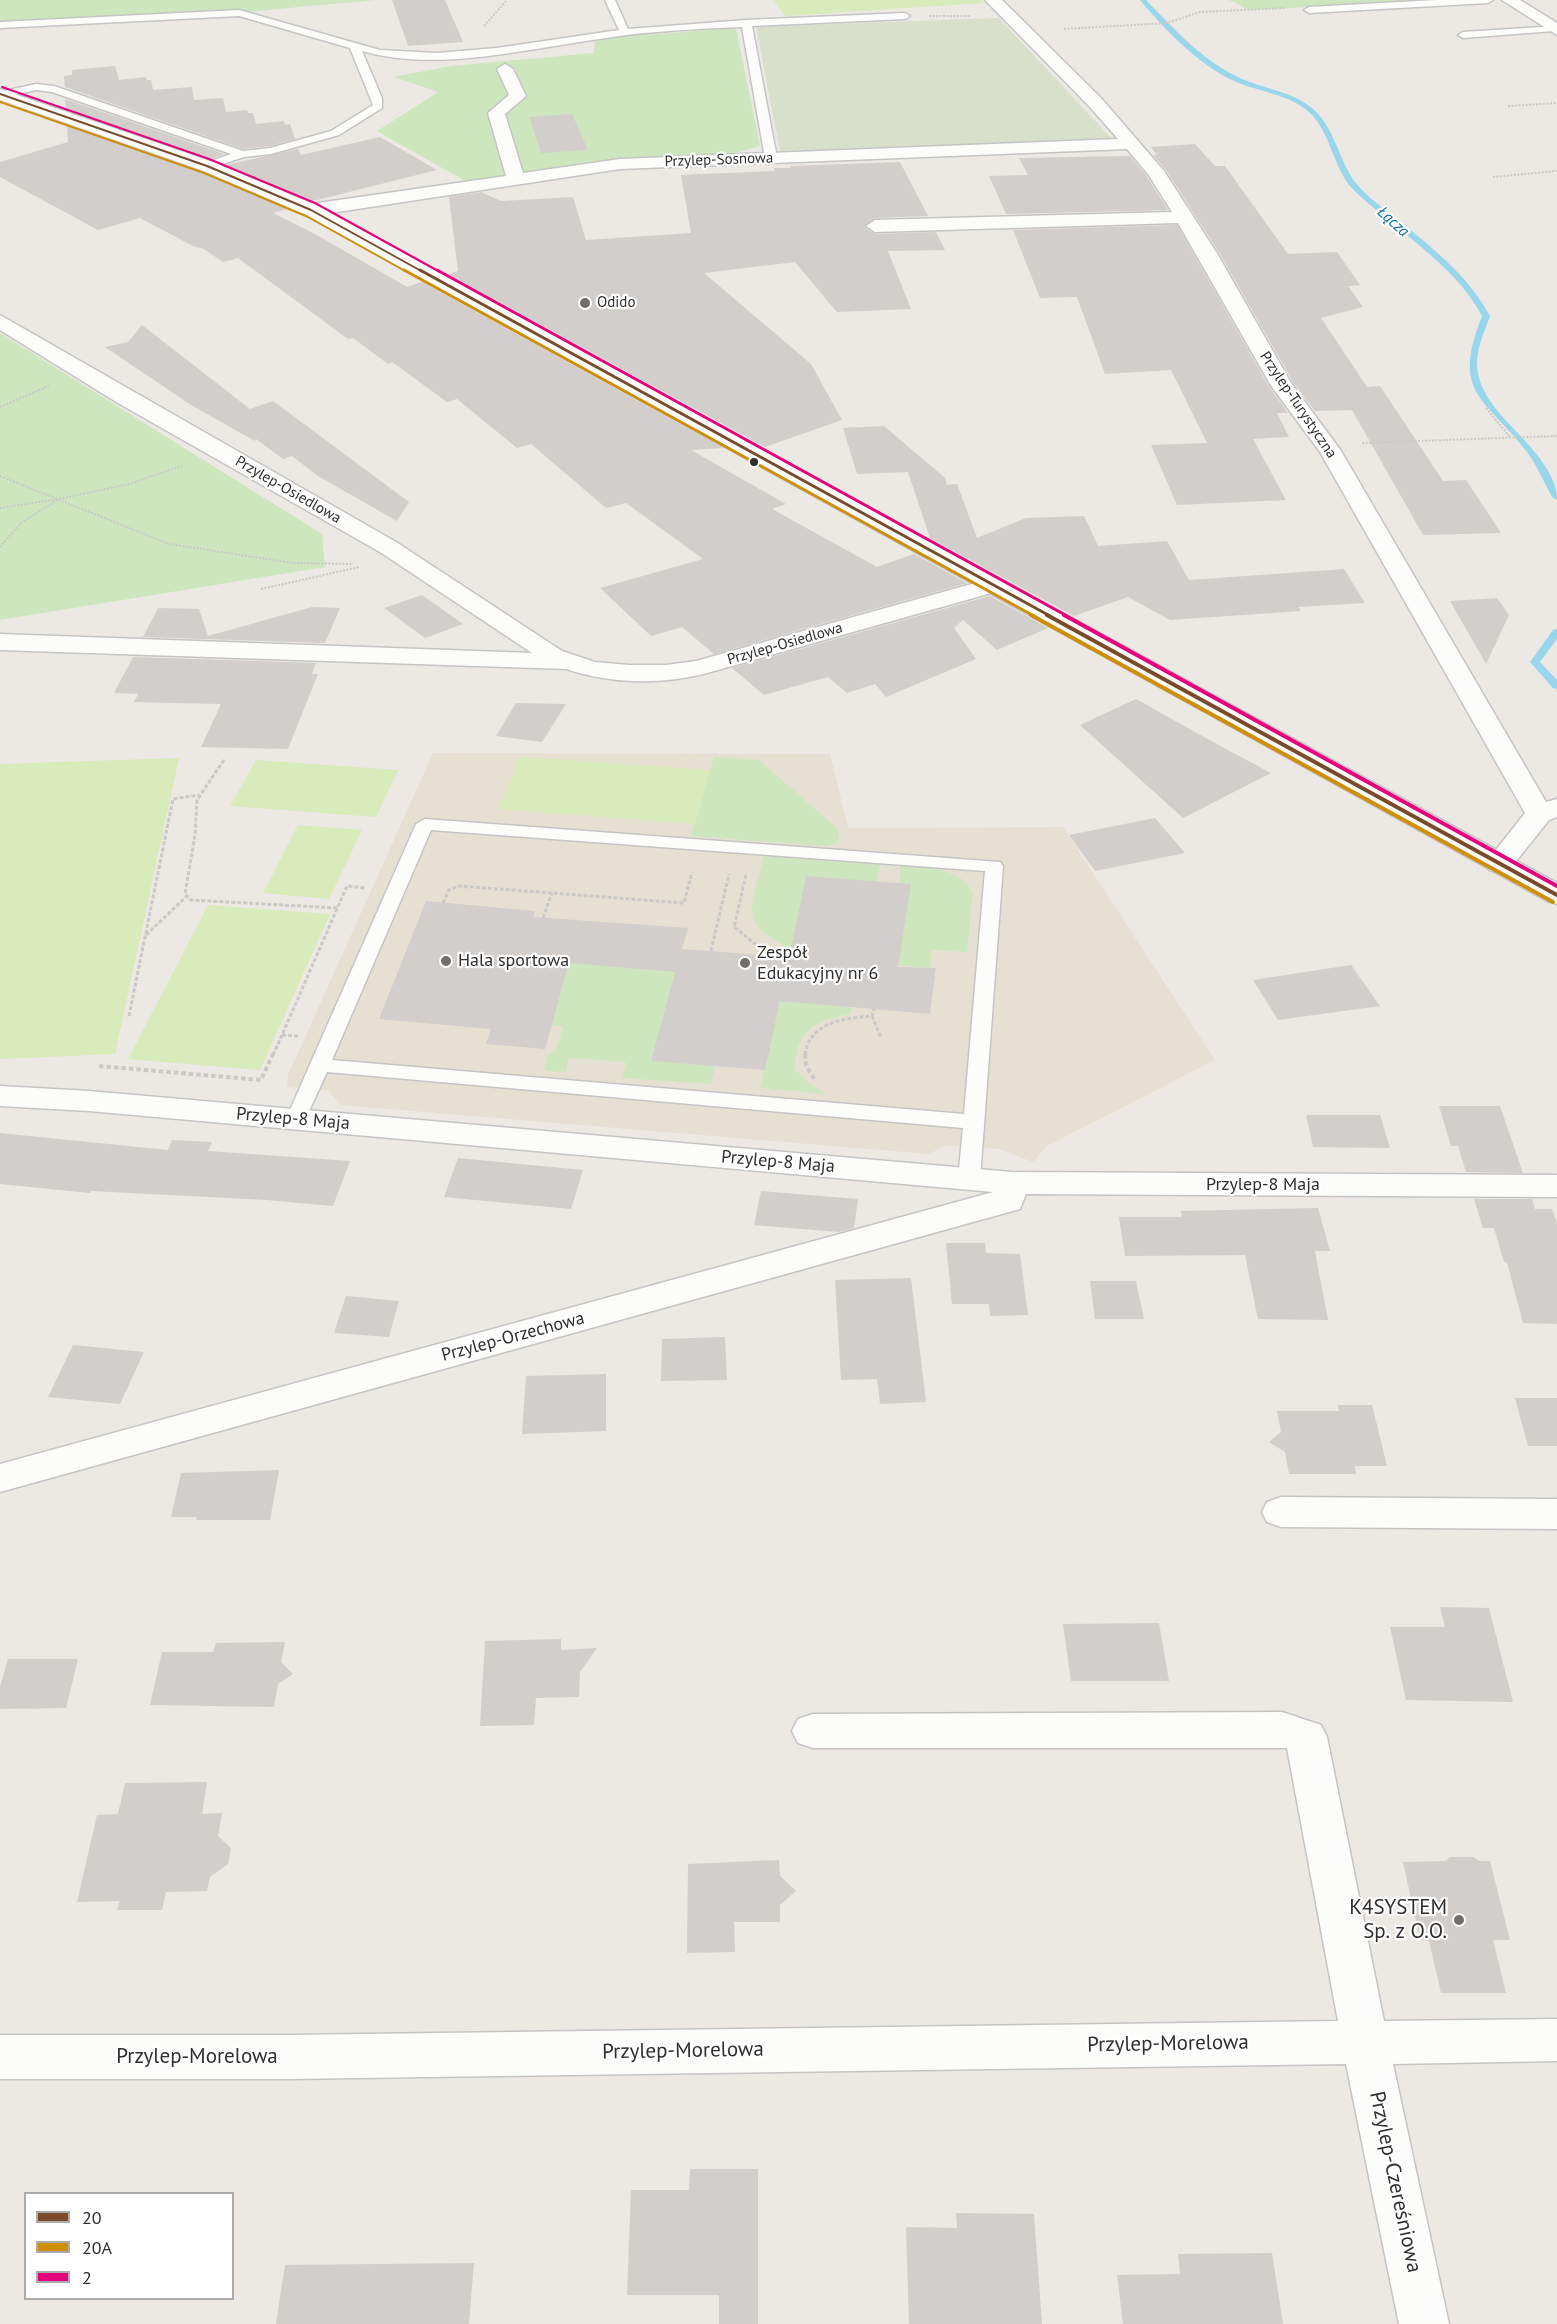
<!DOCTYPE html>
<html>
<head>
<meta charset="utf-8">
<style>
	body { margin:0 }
	#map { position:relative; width:1557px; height:2324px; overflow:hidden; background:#ece8e4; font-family:"PT Sans",sans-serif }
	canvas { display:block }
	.legend { position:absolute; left:24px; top:2192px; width:210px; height:108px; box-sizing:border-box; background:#fff; border:2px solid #ababab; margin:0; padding:8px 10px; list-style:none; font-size:18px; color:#2e2e2e }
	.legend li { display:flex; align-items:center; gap:12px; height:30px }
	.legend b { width:30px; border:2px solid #ababab }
</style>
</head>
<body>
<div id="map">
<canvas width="1557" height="2324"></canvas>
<ul class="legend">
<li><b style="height:8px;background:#7a4b2a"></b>20</li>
<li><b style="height:8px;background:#cf8e09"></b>20A</li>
<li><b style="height:8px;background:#e5007d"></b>2</li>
</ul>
</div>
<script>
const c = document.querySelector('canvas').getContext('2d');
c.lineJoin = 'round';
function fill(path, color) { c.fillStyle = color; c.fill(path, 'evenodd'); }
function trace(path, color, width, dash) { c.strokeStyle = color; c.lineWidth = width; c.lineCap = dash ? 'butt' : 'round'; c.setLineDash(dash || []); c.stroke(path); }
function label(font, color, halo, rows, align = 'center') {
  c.font = font + ' "PT Sans",sans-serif'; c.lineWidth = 4.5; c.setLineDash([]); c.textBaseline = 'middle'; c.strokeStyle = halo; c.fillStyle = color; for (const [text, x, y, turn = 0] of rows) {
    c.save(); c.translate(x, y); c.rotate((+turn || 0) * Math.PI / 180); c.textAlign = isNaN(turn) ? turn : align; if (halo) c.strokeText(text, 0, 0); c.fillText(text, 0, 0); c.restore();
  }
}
fill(new Path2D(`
	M433 753 830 754 848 828 1063 827 1215 1060 1047 1146 1033 1162 999 1149 947 1145 929 1154 341 1105 327 1090 287 1087 288 1075Z`), '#e6e0d3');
fill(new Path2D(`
	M0 0H375L204 16 0 23Z
	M1229 0H1456L1249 10Z
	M736 28 760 146 732 154 596 163 465 181 377 131 438 92 393 77 451 66 594 53 595 39Z
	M0 333 322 534 325 567 0 620Z
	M714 757 759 760 838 829 839 842 828 846 691 836Z
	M764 856 880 865 877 882 806 876 791 948C736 925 752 904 764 856Z
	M900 865C924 868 962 867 973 893L967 952 932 950 930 968 898 965Z
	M569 963 675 972 651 1061 715 1066 711 1084 622 1078 626 1062 569 1058 566 1072 544 1071 547 1056 556 1050 563 1027 552 1025Z
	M785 981 816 1004 852 1008 850 1014C815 1021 796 1030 795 1069L805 1080 825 1094 760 1088Z`), '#cee6be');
fill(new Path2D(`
	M999 18 1112 139 780 151 756 27Z`), '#d8e0cc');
fill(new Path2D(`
	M774 0H981L984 3 785 16Z
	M520 757 710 770 695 824 499 809Z
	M179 758 115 1054 0 1059V764Z
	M256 760 398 770 376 817 230 806Z
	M298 825 362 830 329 899 263 893Z
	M208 905 330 914 260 1070 128 1059Z`), '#d9eabb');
fill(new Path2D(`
	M1140 0H1146C1173 28 1201 59 1236 76 1259 88 1287 90 1308 105 1335 124 1337 158 1355 182 1366 196 1382 207 1396 218 1431 247 1468 275 1490 316 1485 330 1478 345 1477 360 1475 404 1525 432 1545 466 1552 477 1557 487 1557 500L1552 497C1544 482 1537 466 1527 452 1484 396 1451 395 1482 316 1461 276 1422 248 1387 219 1375 209 1361 198 1350 186 1331 162 1330 127 1304 108 1283 93 1255 91 1232 80 1197 63 1165 30 1140 0Z
	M1557 629V639L1540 662 1557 680V689L1553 688 1530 662 1553 630Z`), '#99d6ec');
fill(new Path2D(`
	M392 0H445L463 42 408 46Z
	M115 66 119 80 146 77 147 80H151L153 90 192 87 194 100 223 98 226 112 247 110 248 113H253L256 124 284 121 285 125 290 124 295 139 270 146 243 149 65 87 64 76 72 75V70Z
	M65 99 224 154 211 159 66 109Z
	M572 114 588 150 541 153 529 117Z
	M67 126 200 172 288 209 273 213 315 234 407 287 422 282 724 448 691 450 786 504 772 509 877 567 914 554 967 583 714 654 682 627 651 636 600 588 703 559 626 503 606 508 531 444 517 448 457 399 447 402 392 362 388 364 353 338 348 339 238 258 223 262 204 249 193 246 140 218 98 230 0 177V162L68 142Z
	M380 137 437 170 313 201 226 165 298 149 301 155Z
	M1195 144 1215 166H1225L1288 254 1337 252 1360 285 1348 286 1363 307 1321 318 1367 387 1380 386 1443 481 1466 480 1501 533 1423 535 1352 410 1315 411 1293 382 1220 254 1166 170 1153 155H1157L1151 147Z
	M1130 156 1146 175 1168 210 1006 214 989 176 1028 175 1019 158Z
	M900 162 928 216 875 218 864 227 875 234 936 232 945 250 888 251 911 309 837 312 795 262 704 273 811 364 842 420 765 447 448 274 458 271 449 197 481 192 501 201 573 197 586 240 691 233 681 175 774 171V168H791L790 166Z
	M1177 225 1268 385 1288 413H1277L1289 437 1253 439 1286 500 1177 505 1151 445 1207 443 1171 370 1105 374 1077 297 1040 298 1013 230Z
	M142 325 250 409 273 401 409 502 397 521 318 476 292 456 283 459 256 439 255 441 191 405 105 347 128 342Z
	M884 426 945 478 947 485 957 484 977 538 1026 518 1084 516 1098 546 1167 541 1189 580 1344 569 1365 603 1298 607 1301 611 1170 620 1128 597 1074 616 930 538 908 472 857 474 843 428Z
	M422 595 463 624 425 638 384 608Z
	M990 596 1048 628 997 650 963 620 954 628 976 659 886 697 875 684 847 693 828 677 764 695 732 668Z
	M1497 598 1509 615 1486 664 1450 601Z
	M312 607 340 608 325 643 143 637 158 608 199 609 208 636Z
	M133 657 316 663 312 674H318L288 749 201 747 221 704 134 702 138 694 114 693Z
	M1136 699 1213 742 1271 773 1183 818 1080 725Z
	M516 703 566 704 542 742 496 736Z
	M1155 818 1185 853 1095 871 1069 835Z
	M806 876 911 884 898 967 936 968 930 1014 780 1001 765 1070 651 1061 675 972 569 963 545 1049 486 1044 491 1029 379 1019 426 901 535 911 533 917 688 928 682 949 789 957Z
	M1351 965 1380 1006 1278 1020 1253 980Z
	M1439 1106H1500L1523 1173 1466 1172 1458 1146H1451Z
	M1306 1115H1380L1390 1148 1313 1147Z
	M0 1133 168 1150 172 1140 212 1142 208 1151 350 1161 333 1206 267 1200 91 1191 90 1193 0 1184Z
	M458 1158 520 1164 583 1170 571 1209 444 1197Z
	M761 1191 858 1199 854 1228 839 1232 754 1225Z
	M1474 1199H1532L1535 1209H1552L1557 1223V1324L1523 1323 1507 1262H1504L1494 1228H1483Z
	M1318 1208 1330 1251H1315L1328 1320 1258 1319 1245 1255 1125 1256 1119 1217H1182L1181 1211Z
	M946 1243H985L986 1253 1020 1254 1028 1315 990 1316 989 1304H952Z
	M911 1278 926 1402 880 1404 877 1379 841 1380 835 1280Z
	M1090 1281H1136L1144 1319H1095Z
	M346 1296 399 1301 389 1337 334 1333Z
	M725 1337 727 1380 661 1381 662 1339Z
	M73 1345 144 1352 120 1404 48 1397Z
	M606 1374V1431L522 1434 526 1376Z
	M1515 1398H1557V1446H1528Z
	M1338 1405H1372L1387 1466H1355L1356 1474H1289L1285 1452 1269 1442 1281 1432 1277 1411H1339Z
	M279 1470 270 1520H196L197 1517H171L181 1473Z
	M1440 1607 1489 1608 1513 1702 1406 1700 1390 1627H1445Z
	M1159 1623 1169 1681H1071L1063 1624Z
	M561 1639V1650L597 1648 580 1672 579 1697 536 1698 534 1725 480 1726 485 1641Z
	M285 1642 281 1662 293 1674 278 1684 274 1707 150 1705 162 1652H213L216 1643Z
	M8 1659H78L66 1708 0 1709V1687Z
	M207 1782 202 1814 222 1813 218 1836 231 1848 228 1864 210 1877 207 1891 166 1892 162 1910H117L120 1901 77 1902 97 1815 118 1814 125 1783Z
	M1450 1857H1473L1479 1861H1490L1510 1940H1493L1506 1993H1441L1429 1941 1420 1940 1403 1862 1446 1861Z
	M779 1860 780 1876 796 1891 780 1905V1922H734L735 1952 687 1953 688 1864Z
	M690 2169H758V2324H719V2295H627L631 2190H689Z
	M956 2213 1034 2214 1042 2324H909L906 2227 957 2228Z
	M1272 2253 1283 2324H1123L1117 2275 1180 2274 1178 2254Z
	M474 2263 469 2324H276L285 2265Z`), '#d1cecb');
const service = new Path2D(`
	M605 0H615L628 29 746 20 905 13 910 16 905 19 752 26 777 158 771 161 765 158 742 27C697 29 650 31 606 38 530 48 437 73 362 51L382 98V108L339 135 271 154 244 157 207 169 203 168V164L231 154 52 92 36 90 0 98V92L36 84 54 86 243 151 270 148 331 131 373 105 350 48 239 16 0 28V22L239 10 380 50 437 53 497 48 619 30Z
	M1436 0H1493L1488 3 1309 13 1304 10 1309 7Z
	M1557 26V30L1554 31 1463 38 1458 35 1463 32Z
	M425 819 1000 862 1003 866 980 1179 976 1184H962L958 1179 963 1128 327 1072 303 1124H289L286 1119 416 824ZM431 830 985 871 964 1114 332 1060Z`);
const minor = new Path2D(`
	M985 0H1002L1101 98 1164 171 1218 255 1291 383 1341 451 1546 802 1557 799V817L1549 820 1509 870 1499 873 1489 870 1485 864 1525 813 1320 452 1270 384 1178 223 875 232 866 226 875 220 1172 212 1148 174 1127 149 620 169 311 216 302 210 311 204 506 176 488 113 509 95 497 69 505 64 513 69 526 96 505 114 523 173 620 159 1118 139 1089 106Z
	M1502 0H1520L1557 23V35Z
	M0 315 396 542 562 651 595 662 629 665H666L696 661 993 578 1002 580 1005 585 1002 590 707 673C661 685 611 684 566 669L0 650V634L532 653 380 552 118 403 0 330Z
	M0 1086 89 1091 1012 1172 1557 1175V1197L1026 1194 1020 1209 0 1492V1464L993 1192 89 1111 0 1106Z
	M1281 1497 1557 1499V1529L1281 1527 1267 1522 1262 1512 1267 1502Z
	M1282 1712 1321 1725 1327 1737 1384 2021 1557 2019V2061L1393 2064 1449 2324H1399L1346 2064 288 2079H0V2035H288L1338 2021 1287 1748H813L798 1743 792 1731 798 1719 813 1714Z`);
const secondary = new Path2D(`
	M0 89 213 162 318 206 1557 883V904L1547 901 304 214 201 170 0 100Z`);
trace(service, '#c5c4c5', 3);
trace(minor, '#c5c4c5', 3);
trace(secondary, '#c5c4c5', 3);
trace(new Path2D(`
	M929 16H970
	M484 26 507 0
	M1064 29 1167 23 1200 12 1285 8
	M1508 106 1557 103
	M1493 177 1557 171
	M0 407 49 386
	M1486 408 1510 437
	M1362 443 1557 436
	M0 476 169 544 293 563 353 564
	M0 508 58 499
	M0 547 21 523 59 499 129 484 182 466
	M261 589 360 567`), '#c9c9c8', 2, [2, 1.5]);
trace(new Path2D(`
	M224 760 197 800 195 835 185 894 191 900 337 908
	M746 875 734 927 769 955
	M443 903 449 890 459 886 684 903 692 872
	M543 918 552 893
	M146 935 187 896
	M711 951 729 874
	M129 1016 173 799 199 795
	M872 1016 881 1038
	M298 1036 282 1035 347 886 365 888
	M273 1055 282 1035
	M805 1055C809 1022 845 1018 872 1016L874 1009`), '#c9c9c8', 3, [4, 2]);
trace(new Path2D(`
	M805 1054 806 1065 814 1079
	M99 1066 261 1080 273 1054`), '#c9c9c8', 4, [4.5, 3]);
fill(service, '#fcfcfb');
fill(minor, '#fcfcfb');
fill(secondary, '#fcfcfb');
trace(new Path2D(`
	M0 94 207 166 311 210 423 272`), '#7a4b2a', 2);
trace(new Path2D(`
	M420 270 1050 616`), '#7a4b2a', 3);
trace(new Path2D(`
	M1047 615 1557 895`), '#7a4b2a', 4);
trace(new Path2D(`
	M0 102 204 173 308 217 407 272`), '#cf8e09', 2);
trace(new Path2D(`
	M404 270 1034 616`), '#cf8e09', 3);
trace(new Path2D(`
	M1031 615 1553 902`), '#cf8e09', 4);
trace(new Path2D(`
	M2 87 209 159 315 203 440 272`), '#e5007d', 2);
trace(new Path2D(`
	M437 270 1067 616`), '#e5007d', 3);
trace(new Path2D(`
	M1064 615 1557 886`), '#e5007d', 4);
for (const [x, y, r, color] of [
	[585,303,6,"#706f6e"],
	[754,462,5,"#2e2e2e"],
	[446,961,6,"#706f6e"],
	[745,963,6,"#706f6e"],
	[1459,1920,6,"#706f6e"]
]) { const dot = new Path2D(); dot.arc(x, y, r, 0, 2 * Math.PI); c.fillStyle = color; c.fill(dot); trace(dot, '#fff', 2); }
label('15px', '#2e2e2e', '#fff', [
	["Przylep-Sosnowa",719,160,-2],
	["Przylep-Turystyczna",1298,405,56],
	["Przylep-Osiedlowa",288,490,30],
	["Przylep-Osiedlowa",785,644,-16]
]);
label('15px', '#2e2e2e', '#fff', [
	["Odido",597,303]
], 'left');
label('italic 16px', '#0d6fa3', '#fff', [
	["Łącza",1393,222,42]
]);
label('18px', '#2e2e2e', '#fff', [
	["Zespół",757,953],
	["Edukacyjny nr 6",757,974],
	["Hala sportowa",458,961]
], 'left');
label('18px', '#2e2e2e', '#fff', [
	["Przylep-8 Maja",293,1119,5],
	["Przylep-8 Maja",778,1162,5],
	["Przylep-8 Maja",1263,1185],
	["Przylep-Orzechowa",513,1337,-15]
]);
label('21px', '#2e2e2e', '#fff', [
	["K4SYSTEM",1447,1908],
	["Sp. z O.O.",1447,1932]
], 'right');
label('21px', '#2e2e2e', '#fff', [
	["Przylep-Morelowa",1168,2044,-1],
	["Przylep-Morelowa",683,2051,-1],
	["Przylep-Morelowa",197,2057],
	["Przylep-Czereśniowa",1395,2182,78]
]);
</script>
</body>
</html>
